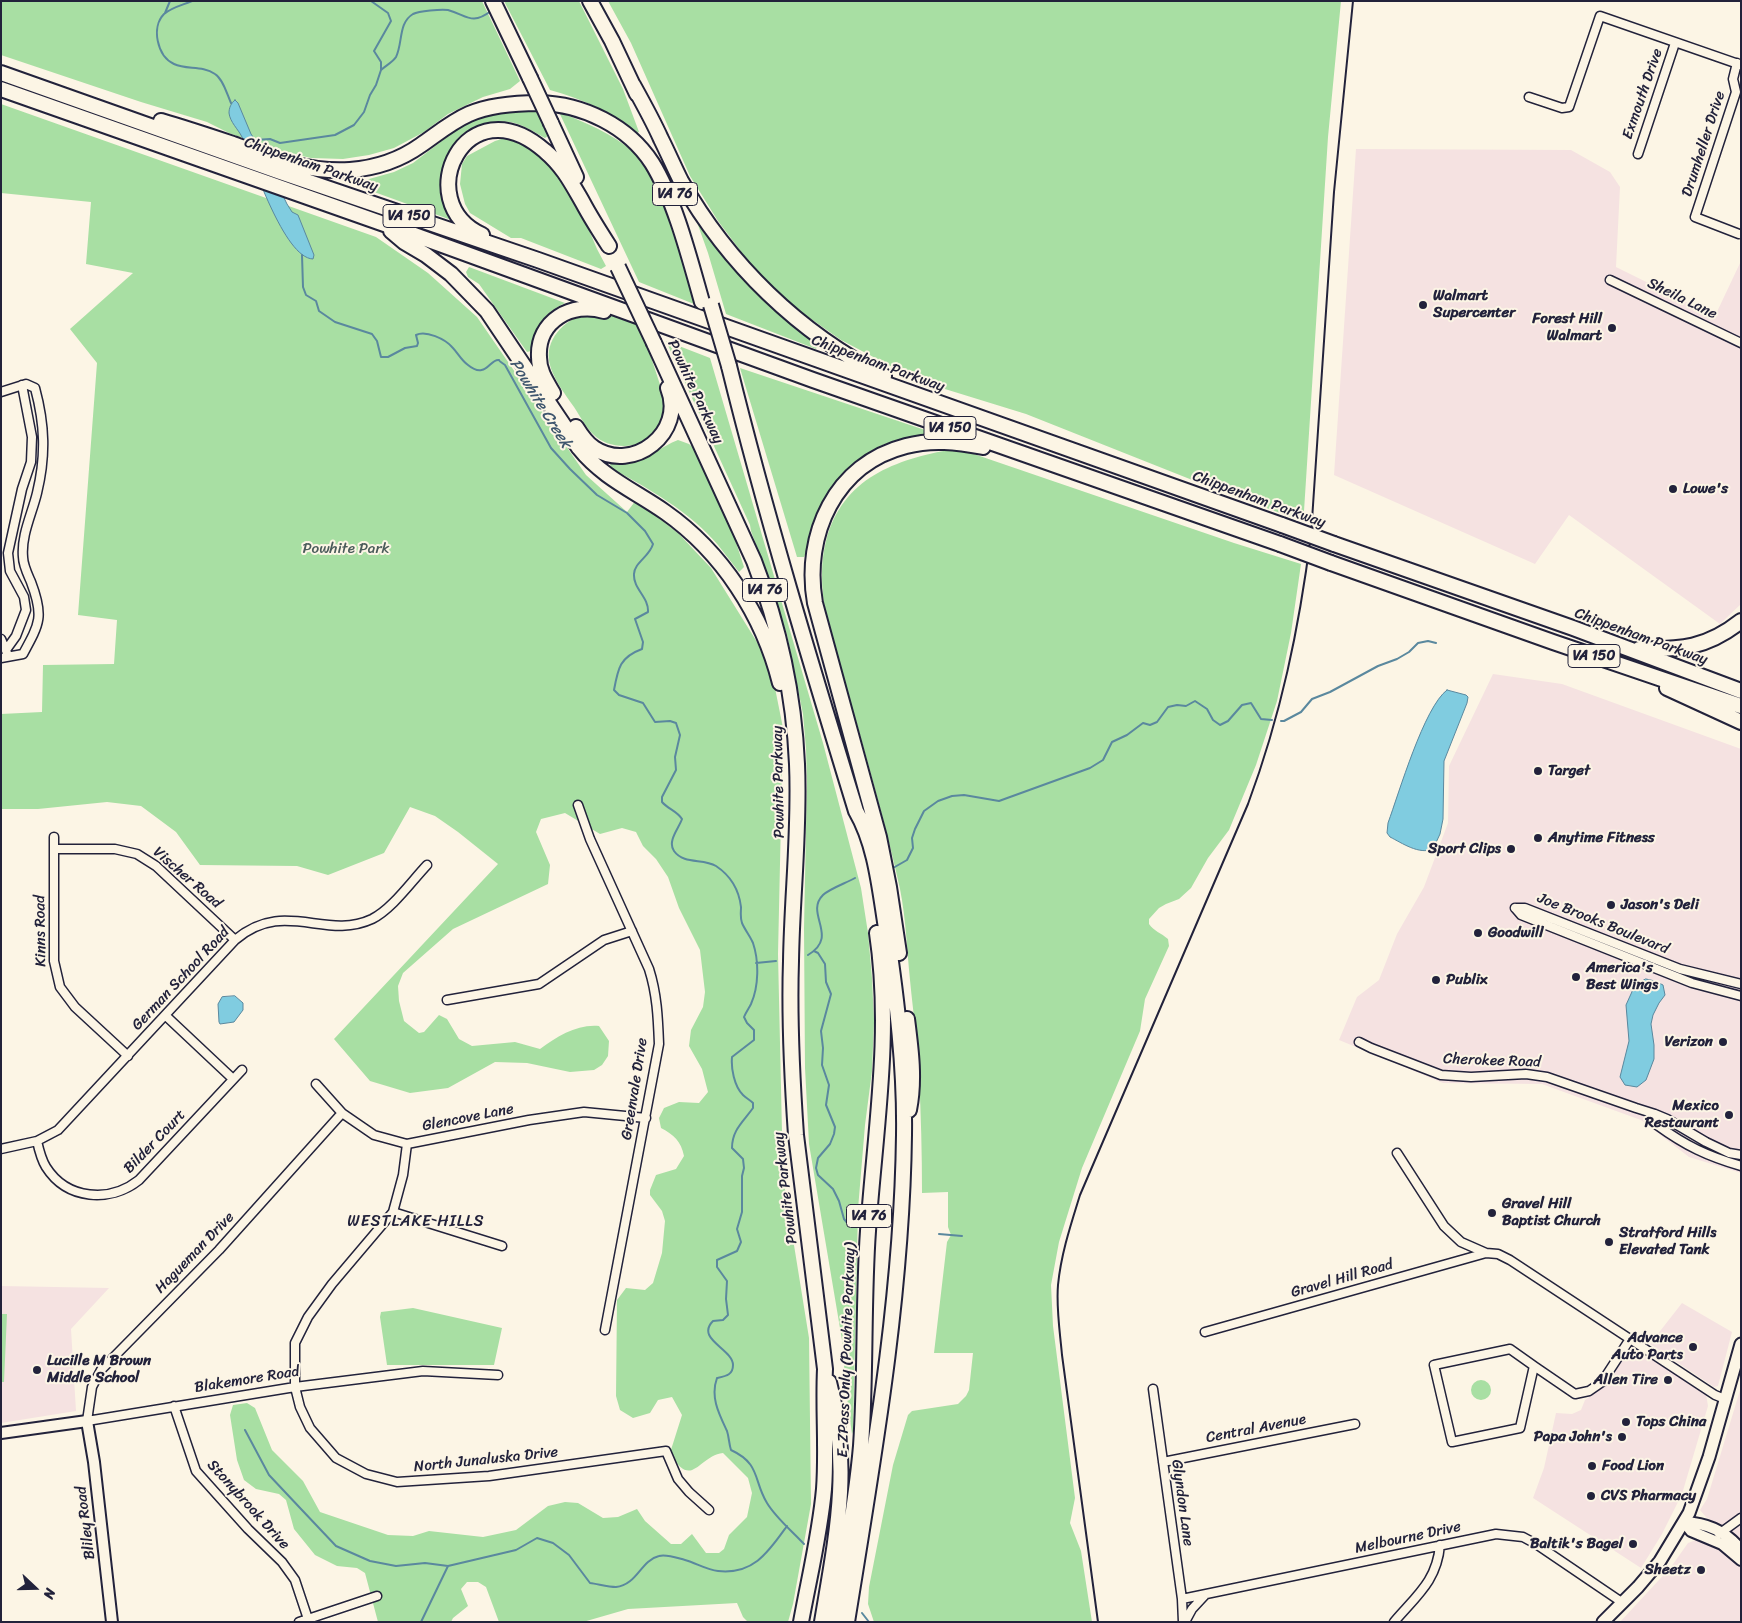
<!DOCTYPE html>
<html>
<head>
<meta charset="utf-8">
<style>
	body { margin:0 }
	#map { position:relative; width:1742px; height:1623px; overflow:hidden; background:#fcf5e5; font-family:Sriracha,sans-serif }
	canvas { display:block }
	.frame { position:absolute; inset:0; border:2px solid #22223b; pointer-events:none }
	.north { position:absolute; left:10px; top:1563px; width:50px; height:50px; -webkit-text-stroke:4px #fcf5e5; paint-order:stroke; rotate:111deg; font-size:14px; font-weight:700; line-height:20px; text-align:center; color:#22223b }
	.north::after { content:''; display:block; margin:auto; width:18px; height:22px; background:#22223b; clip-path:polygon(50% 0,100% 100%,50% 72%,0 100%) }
</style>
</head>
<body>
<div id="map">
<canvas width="1742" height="1623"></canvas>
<div class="frame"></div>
<div class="north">N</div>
</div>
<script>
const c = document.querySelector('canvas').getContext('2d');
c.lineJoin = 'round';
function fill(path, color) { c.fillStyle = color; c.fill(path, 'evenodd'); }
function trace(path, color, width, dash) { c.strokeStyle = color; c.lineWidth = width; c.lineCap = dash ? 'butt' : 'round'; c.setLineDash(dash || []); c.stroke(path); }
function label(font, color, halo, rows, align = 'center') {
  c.font = font + ' Sriracha,sans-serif'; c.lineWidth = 4; c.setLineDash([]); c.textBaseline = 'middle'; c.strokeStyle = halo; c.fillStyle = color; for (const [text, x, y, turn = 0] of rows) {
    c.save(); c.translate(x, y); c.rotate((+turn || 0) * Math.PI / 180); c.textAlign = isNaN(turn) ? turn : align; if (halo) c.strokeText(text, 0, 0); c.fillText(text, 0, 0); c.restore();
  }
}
fill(new Path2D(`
	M1356 149 1571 150 1610 172 1620 187 1616 267 1715 316 1741 261V604L1720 624 1569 515 1535 564 1334 475Z
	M1493 674 1562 684 1741 749V1173L1689 1157 1641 1120 1542 1084 1443 1083 1339 1040 1357 997 1379 980 1397 934 1424 887 1448 823 1449 766Z
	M1 1286 109 1288 71 1329 76 1411 1 1423Z
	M1682 1303 1732 1332 1718 1386 1714 1387 1650 1344Z
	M1635 1346 1706 1394 1708 1406 1682 1494 1662 1534 1641 1568 1533 1498 1544 1468 1556 1413 1572 1414 1581 1410 1585 1400 1599 1390 1630 1347Z
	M1741 1387V1546L1728 1531 1706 1517 1700 1510 1707 1499Z
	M1696 1540H1701L1730 1553 1741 1567V1622H1620L1671 1567 1688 1543Z`), '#f5e2e1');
fill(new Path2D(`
	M1 1H482L520 81 510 89 483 97 448 114 424 132 394 148 369 155 343 159 311 158 276 150 229 133 207 122 141 102 1 55Z
	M504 1H579L623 89 639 132 637 133C612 112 582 99 550 90Z
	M608 1H1341L1328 137 1304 511 1294 518 1220 491 1026 414 919 381 841 340 804 314 777 292 748 261 718 221 690 176 631 43Z
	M1 104 376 237 428 273 477 317 586 475 627 512 636 500 679 534 711 568 770 663 783 728 778 954 783 1177 809 1338 811 1504 793 1604 788 1622H748L743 1617 737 1603 628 1609 583 1622H499L486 1587 478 1582H467L461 1589 468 1606 453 1618 451 1622H378L365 1573 357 1568 337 1566 315 1555 294 1529 286 1500 279 1494 256 1489 244 1480 237 1460 230 1415 233 1405 247 1403 255 1408 272 1450 303 1481 320 1512 388 1535 413 1536 429 1531 483 1537 516 1530 548 1506 565 1502 578 1503 603 1518 618 1517 637 1509 645 1521 671 1544H681L692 1534 706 1553H719L724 1549 729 1535 747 1517 752 1493 748 1478 723 1453C698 1456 692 1491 670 1453L682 1415 672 1397 658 1400 650 1413 633 1418 620 1410 616 1396 617 1300 626 1288 645 1290 653 1283 662 1253 665 1221 662 1211 650 1195V1190L656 1175 676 1169 684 1156C681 1141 674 1135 661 1128L659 1118 664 1108 679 1102 699 1103 708 1092 702 1069 689 1046 691 1030 703 1007 705 992 700 950 679 908 668 877 656 859 643 846 636 832 622 828 600 834 565 813 541 819 536 832 550 865 548 884 453 929 403 973 398 986 399 1001 404 1021 419 1033 424 1032 439 1015 447 1019 459 1039 472 1046 515 1042 540 1049C558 1036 577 1024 599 1026L609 1041 608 1056 602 1065 594 1070 570 1072 527 1063 495 1062 448 1088 410 1093 370 1081 334 1039 498 864 458 832 435 816 410 807 384 853 328 875 297 866 200 865 176 832 141 806 107 802 38 809H1V714L42 712 43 665 114 664 117 620 78 615 97 363 70 329 133 273 86 264 91 202 1 193Z
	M525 110 536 111 548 136 545 138C534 132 522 124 510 122 488 119 454 129 450 155 449 160 451 168 451 174 452 190 453 205 454 221L366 189V181L369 179 394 172 413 163 460 127 485 116Z
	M559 112C586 123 612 133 633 152 666 180 681 255 694 296V304L639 282Z
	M505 138 524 144 553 164 584 218 597 249 606 266 601 269 521 238H511L470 213 465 204 460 184 462 164 467 156 495 141Z
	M693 211 723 253 750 287 818 344 816 349 726 314 708 253Z
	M469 267 565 303C541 315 537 326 531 351L527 352 479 284 468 277 466 272Z
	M589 312 637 314 665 400C665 412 663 422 655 432 642 450 609 450 594 435 586 428 580 416 574 407 565 394 551 376 549 360 546 336 568 318 589 312Z
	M666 341 710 358 823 743 861 888 868 933 872 978 874 1021 872 1071 865 1125 858 1209 853 1431 852 1434 845 1383 843 1346 809 1144 805 1068 804 928 807 781 806 749 803 714 787 635 774 594 751 531 750 525Z
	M740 368 925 430 926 435C915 442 898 439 885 444 851 457 822 501 811 535 808 542 808 549 804 557H797Z
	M678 440 689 444 696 450 728 518 744 567 739 572C732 563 725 554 718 545 689 511 649 489 611 468L610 464C617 461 622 463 630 462 647 460 662 446 678 440Z
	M953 449 968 452 1234 543 1301 564 1291 633 1277 701 1256 765 1229 830 1208 858 1191 888 1179 899 1166 904 1159 908 1149 919V924C1154 931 1161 933 1168 939L1169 946 1145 999 1140 1031 1082 1168 1059 1242 1051 1285 1053 1326 1075 1498 1070 1523 1081 1551 1092 1622H874L868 1604 869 1587 893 1465 908 1415 912 1411 958 1404 966 1396 969 1390 973 1353H934L947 1242 951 1235 948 1227V1192L922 1193C922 1154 921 1115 919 1076 918 1044 913 1012 910 980 907 950 906 919 900 889 888 834 872 778 857 724 841 668 811 598 826 541 843 477 895 460 953 449Z
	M413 1308 502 1328 494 1365H387L380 1317 381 1312Z
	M1 1314H7L4 1382H1Z
	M1471 1390a10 10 0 1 1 20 0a10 10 0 1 1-20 0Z`), '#a8dfa3');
const water = new Path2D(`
	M235 100 238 103 251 134 258 144 287 204 292 212 298 215 314 255 313 259C284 258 253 162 242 137 238 129 230 122 229 113 229 108 231 103 235 100Z
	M1447 690 1466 695 1468 697 1467 703 1444 761 1443 819 1440 834 1433 849C1419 855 1402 843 1390 837L1387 833 1388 823C1399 793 1424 707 1447 690Z
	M1646 979 1655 981 1663 985 1665 995 1659 1003 1653 1015 1651 1024 1654 1045V1059L1646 1080 1637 1087 1625 1085 1620 1077 1629 1041 1626 1005 1635 985Z
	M235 996 243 1003V1010L234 1022 220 1024 219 1022 218 1004 222 997Z`);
fill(water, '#80cce0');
trace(water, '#5a889e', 1);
trace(new Path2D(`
	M192 1C183 5 172 7 164 14 151 27 157 56 174 64 187 70 202 65 215 74 223 79 227 94 231 103
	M165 13 170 1
	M381 70C385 66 393 62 396 57 403 43 398 23 413 14 419 11 441 9 448 10 467 15 471 26 491 11
	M255 140 270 139 280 143 335 135 354 125 364 112 370 95 376 85 381 70V62L374 51 391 21 388 13 371 1
	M302 255 303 287 306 295 316 301 319 311 335 322 372 334 377 341 381 357H388L405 348 417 346 418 343 416 335C426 330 445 339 452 347 458 353 461 360 468 365 486 380 490 358 499 360 499 361 505 365 505 365L551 448 570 469 597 495 627 513 645 531 653 544C650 556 634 563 634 574 633 589 649 597 648 612L635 619 643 642 642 649C620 657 618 668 614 690L619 695 643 703 655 722 670 721 676 723 680 735 675 757 676 770 662 797V802C668 809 677 811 682 819 679 828 667 841 674 851 684 865 703 858 716 866 731 876 739 890 741 907 741 912 740 918 742 923 745 930 750 936 753 943 759 961 759 986 751 1004 749 1008 746 1012 744 1017L747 1023 754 1030V1040L732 1057C731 1068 734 1086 743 1095 746 1098 750 1100 753 1103V1108C743 1122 732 1130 732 1148L743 1159 744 1168 742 1176V1212L737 1229 741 1242 737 1251 717 1260V1267L727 1281 726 1299 728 1315 723 1320 713 1321C695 1339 733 1349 733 1365 733 1375 726 1376 717 1378 710 1397 719 1414 727 1431 729 1437 729 1444 731 1450 761 1464 753 1480 767 1503 776 1518 792 1531 804 1544
	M1281 721H1284L1301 712 1312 699 1330 692 1378 666 1397 659 1409 652 1418 643 1428 641 1436 643
	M893 868 907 860 913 848 912 838 915 829 924 811 938 801 952 796 964 795 999 801 1090 768 1103 760 1112 742 1127 735 1143 723 1150 725 1157 722 1168 707 1177 705 1186 706 1195 701 1207 709 1213 720 1220 725 1228 721 1242 705 1251 703 1261 719 1272 720
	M814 951 818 953 825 964 826 982 831 994 821 1031 823 1048 822 1065 829 1085 826 1105 835 1127 834 1134 830 1144 818 1158 816 1168 818 1175 833 1189 839 1201 844 1219 849 1225 854 1226
	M808 955C840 936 804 914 823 895 829 889 846 883 855 878
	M756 963 776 961
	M939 1234 962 1236
	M245 1430 269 1475 301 1509 336 1546 370 1561 396 1566 425 1563 448 1566 516 1550 537 1538 553 1543 569 1555 590 1583C598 1584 608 1587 616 1587 637 1585 641 1560 659 1556 667 1554 677 1558 685 1560 696 1563 707 1570 718 1571 754 1575 769 1551 787 1526
	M862 1613 869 1622
	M421 1622 448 1566`), '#5a889e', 2);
const minor = new Path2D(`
	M1737 63 1733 79 1736 92 1695 217 1739 234
	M1529 97 1562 108 1569 107 1600 16 1741 65
	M1638 154 1675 43
	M1610 280 1741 343
	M1 392 26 384 35 388C45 425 46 456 37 493 32 514 21 535 23 557 23 565 28 575 31 582 44 616 40 623 23 654L1 658
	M1 639 7 653
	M6 650 16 636 26 610 24 597 10 571 8 553 22 489 31 462 32 437 22 385
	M578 805 590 839 649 969C657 994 658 1018 659 1044L605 1330
	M54 837V961L60 987 75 1007 128 1056
	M54 849H115L137 854 156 866 235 940
	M1515 908 1521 915 1692 983 1741 996
	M1515 908H1525L1680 969 1741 984
	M447 1000 539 984 604 940 632 931
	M166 1016 233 1079
	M1359 1042 1371 1048 1441 1075 1471 1077 1526 1074 1547 1077 1636 1108 1655 1114 1667 1119 1706 1142 1729 1153 1741 1155
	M316 1084 342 1113 374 1135 407 1144 529 1120 584 1112 646 1118
	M342 1113 219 1250 101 1370 92 1387 87 1421 295 1387 423 1371 498 1375
	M1655 1114 1657 1125C1686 1146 1707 1156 1741 1166
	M37 1141C39 1150 41 1159 46 1167 67 1200 110 1203 139 1180L242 1070
	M407 1144 403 1175 393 1212 332 1284 308 1317 295 1343V1387L300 1407 310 1428 336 1458 366 1474 397 1482 489 1476 666 1451 678 1479 689 1492 709 1510
	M1 1149 37 1141 58 1130 235 940C284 898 325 941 372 919 392 909 411 882 427 865
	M1397 1153 1444 1226 1461 1242 1486 1253
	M393 1212 502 1246
	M1205 1332 1486 1253 1498 1254 1510 1260 1715 1395 1725 1399
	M1510 1349 1534 1366 1520 1428 1452 1442 1434 1365Z
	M1534 1366 1575 1394 1589 1391 1602 1382 1630 1339
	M1153 1389 1182 1599 1183 1622
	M174 1406 196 1471 248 1529 282 1562 295 1580 308 1619
	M1163 1462 1355 1424
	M1719 1534 1741 1518
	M1182 1599 1496 1534 1523 1537 1536 1544 1623 1603
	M299 1622 377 1596
	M1185 1622 1192 1609 1205 1595
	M1394 1622C1416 1596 1437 1581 1440 1545`);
const tertiary = new Path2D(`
	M1 1433 87 1421 94 1462 112 1622
	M1684 1522 1691 1531 1722 1544 1741 1560
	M1684 1522C1708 1523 1727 1532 1741 1550`);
const secondary = new Path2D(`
	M1603 1622 1638 1587 1660 1561 1689 1513 1709 1457 1741 1344`);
const motorway = new Path2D(`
	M493 1 530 78
	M590 1 612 41 637 94
	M1 73 280 172 538 260 1282 525
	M633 85C643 103 653 121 661 139 668 153 674 167 681 181 728 264 799 333 884 376
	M1 89 401 230 813 380 1280 544
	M161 121C185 128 209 136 233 144 271 158 309 173 350 170 376 168 400 160 421 145 437 134 451 122 469 114 490 105 516 103 539 103 583 104 628 126 652 163 675 200 690 260 702 302
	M551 123 576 177
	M391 231 404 242 426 255 451 274 487 311 579 448C603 478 635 491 665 512 722 552 763 615 780 683
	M482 235C409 202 466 82 545 151 563 166 572 184 583 203 591 218 600 232 609 246
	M654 343 754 561C779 626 794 695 797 764 800 830 792 895 791 961 789 1019 792 1077 796 1135L825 1369C823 1409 827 1449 824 1489 820 1534 809 1578 801 1622
	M729 366C766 516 811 664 856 811 877 847 880 894 887 934 897 1001 905 1068 904 1135 902 1299 873 1461 847 1622
	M553 393C546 381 539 371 539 357 537 321 572 301 604 311
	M576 427C581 435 586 443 594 448 633 474 686 432 668 388
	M1334 544 1573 628 1741 691
	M1331 563 1553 642 1741 706
	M1639 649C1681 650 1707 648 1741 621
	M1667 688 1741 722
	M899 953 889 887 879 837 815 603C803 535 835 464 906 446 932 439 957 442 983 447
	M907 1019C911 1050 915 1080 909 1110
	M822 1622C836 1538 852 1467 829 1382
	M835 1622C844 1564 856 1505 861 1446 866 1374 863 1302 868 1231 875 1131 892 1033 877 933`);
trace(minor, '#22223b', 11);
trace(tertiary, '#22223b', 14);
trace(secondary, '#22223b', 15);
trace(motorway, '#22223b', 18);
trace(minor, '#fcf5e5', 8);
trace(tertiary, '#fcf5e5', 10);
trace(secondary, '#fcf5e5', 11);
trace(motorway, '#fcf5e5', 14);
trace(new Path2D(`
	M1098 1622 1062 1355C1060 1332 1056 1308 1058 1285 1061 1254 1071 1224 1080 1195L1248 804C1281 715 1299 629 1311 535L1334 192 1353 1`), '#22223b', 2);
const motorwayBridge = new Path2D(`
	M530 78 551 123
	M618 267 654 343
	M711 305 729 366
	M1282 525 1334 544
	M1280 544 1331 563`);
trace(motorwayBridge, '#22223b', 18, []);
trace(motorwayBridge, '#fcf5e5', 14);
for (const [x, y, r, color] of [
	[1423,305,5,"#22223b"],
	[1612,328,5,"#22223b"],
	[1673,489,5,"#22223b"],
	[1538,771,5,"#22223b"],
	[1538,838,5,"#22223b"],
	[1511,849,5,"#22223b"],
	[1611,905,5,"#22223b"],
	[1478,933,5,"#22223b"],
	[1576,977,5,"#22223b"],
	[1436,980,5,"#22223b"],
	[1723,1042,5,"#22223b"],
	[1729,1115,5,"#22223b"],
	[1492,1213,5,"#22223b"],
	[1609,1242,5,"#22223b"],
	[1693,1347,5,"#22223b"],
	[37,1370,5,"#22223b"],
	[1668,1380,5,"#22223b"],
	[1626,1422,5,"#22223b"],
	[1622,1437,5,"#22223b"],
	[1592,1466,5,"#22223b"],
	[1591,1496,5,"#22223b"],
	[1633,1544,5,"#22223b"],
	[1701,1570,5,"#22223b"]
]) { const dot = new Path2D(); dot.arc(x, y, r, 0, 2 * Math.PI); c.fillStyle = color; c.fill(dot); trace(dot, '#fcf5e5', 2); }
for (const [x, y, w] of [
	[675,194,45],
	[409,216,52],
	[950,428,52],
	[765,590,45],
	[1594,656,52],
	[869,1216,45]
]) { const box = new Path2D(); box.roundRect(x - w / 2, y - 11.5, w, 23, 4); c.fillStyle = '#fcf5e5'; c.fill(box); trace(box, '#22223b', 1); }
label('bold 14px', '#22223b', null, [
	["VA 76",675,194],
	["VA 150",409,216],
	["VA 150",950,428],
	["VA 76",765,590],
	["VA 150",1594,656],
	["VA 76",869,1216]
]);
label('15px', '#22223b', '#fcf5e5', [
	["Exmouth Drive",1643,94,-71],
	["Drumheller Drive",1704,144,-72],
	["Chippenham Parkway",311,165,19],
	["Sheila Lane",1682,299,26],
	["Chippenham Parkway",878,364,20],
	["Powhite Parkway",695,392,65],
	["Chippenham Parkway",1259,500,20],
	["Chippenham Parkway",1641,637,20],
	["Powhite Parkway",779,782,-91],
	["Vischer Road",187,878,41],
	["Joe Brooks Boulevard",1603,924,22],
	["Kinns Road",41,931,-91],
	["German School Road",181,979,-47],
	["Cherokee Road",1492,1061,2],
	["Greenvale Drive",635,1089,-81],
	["Glencove Lane",468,1118,-11],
	["Bilder Court",155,1142,-46],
	["Powhite Parkway",786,1188,-97],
	["Hagueman Drive",195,1253,-46],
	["Gravel Hill Road",1342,1279,-16],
	["E-ZPass Only (Powhite Parkway)",847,1350,-88],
	["Blakemore Road",247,1380,-9],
	["Central Avenue",1256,1429,-11],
	["North Junaluska Drive",486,1460,-6],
	["Glyndon Lane",1182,1503,82],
	["Stonybrook Drive",248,1505,48],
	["Bliley Road",86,1523,-97],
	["Melbourne Drive",1408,1538,-12]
]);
label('bold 15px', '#22223b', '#fcf5e5', [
	["Walmart",1433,296],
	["Supercenter",1433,313],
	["Forest Hill",1602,319,"right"],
	["Walmart",1602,336,"right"],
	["Lowe's",1683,489],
	["Target",1548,771],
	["Anytime Fitness",1548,838],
	["Sport Clips",1501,849,"right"],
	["Jason's Deli",1621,905],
	["Goodwill",1488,933],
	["America's",1586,968],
	["Best Wings",1586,985],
	["Publix",1446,980],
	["Verizon",1713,1042,"right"],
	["Mexico",1719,1106,"right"],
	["Restaurant",1719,1123,"right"],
	["Gravel Hill",1502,1204],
	["Baptist Church",1502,1221],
	["Stratford Hills",1619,1233],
	["Elevated Tank",1619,1250],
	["Advance",1683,1338,"right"],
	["Auto Parts",1683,1355,"right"],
	["Lucille M Brown",47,1361],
	["Middle School",47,1378],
	["Allen Tire",1658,1380,"right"],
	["Tops China",1636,1422],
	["Papa John's",1612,1437,"right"],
	["Food Lion",1602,1466],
	["CVS Pharmacy",1601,1496],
	["Baltik's Bagel",1623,1544,"right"],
	["Sheetz",1691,1570,"right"]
], 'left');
label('15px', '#4a5b5a', '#fcf5e5', [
	["Powhite Park",346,549]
]);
label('italic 16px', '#3e556d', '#fcf5e5', [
	["Powhite Creek",540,404,58]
]);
c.letterSpacing = '1px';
label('16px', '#22223b', '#fcf5e5', [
	["WESTLAKE HILLS",416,1222]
]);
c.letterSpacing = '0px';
</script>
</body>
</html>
